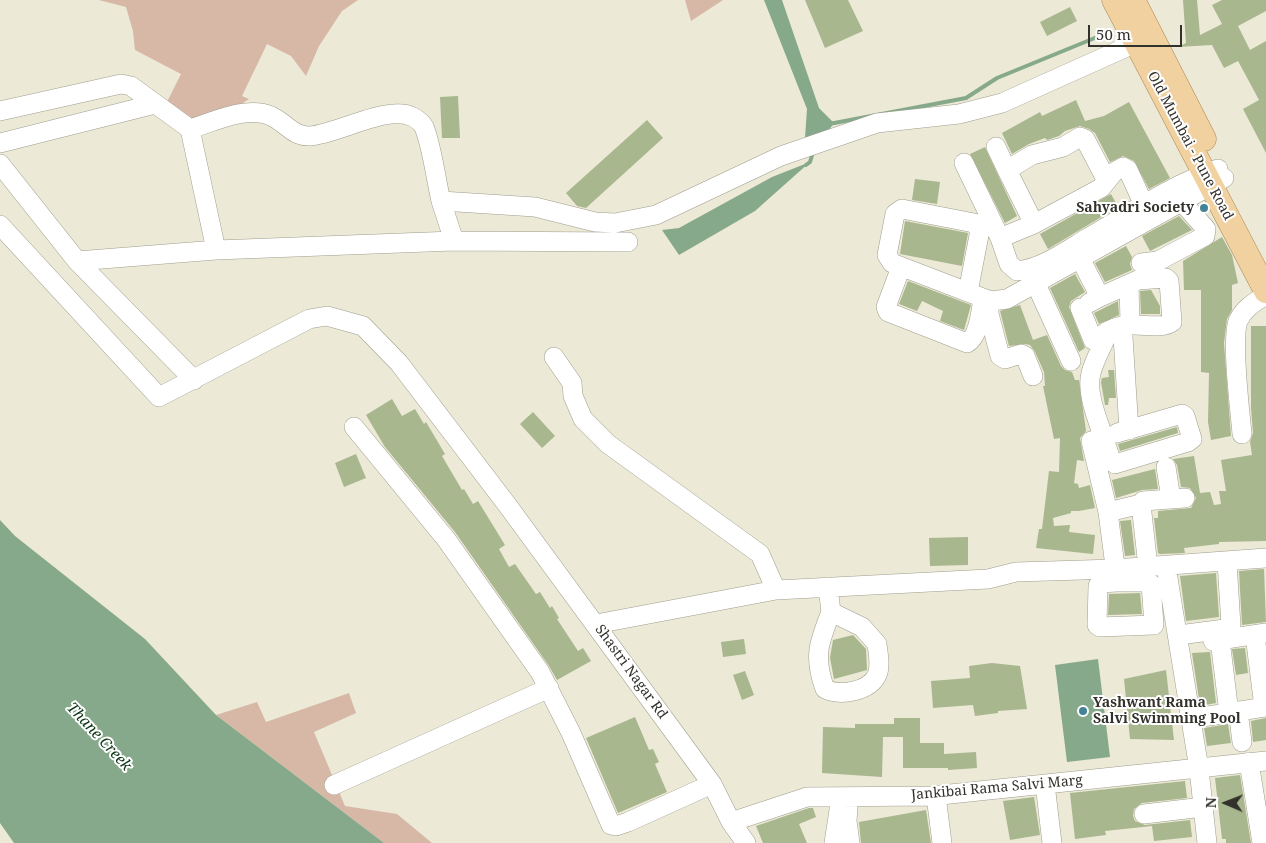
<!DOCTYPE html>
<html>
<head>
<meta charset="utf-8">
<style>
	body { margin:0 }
	#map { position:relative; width:1266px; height:843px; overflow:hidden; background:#ece9d7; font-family:"Noto Serif",serif }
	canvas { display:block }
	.north { position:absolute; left:1201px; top:778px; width:50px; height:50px; -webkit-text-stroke:4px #fff; paint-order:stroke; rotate:271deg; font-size:14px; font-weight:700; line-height:20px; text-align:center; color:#33312b }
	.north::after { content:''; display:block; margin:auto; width:18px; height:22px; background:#33312b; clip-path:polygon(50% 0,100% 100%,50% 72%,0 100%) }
	.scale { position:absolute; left:1088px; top:25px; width:94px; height:22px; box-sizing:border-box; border:2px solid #33312b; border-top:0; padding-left:6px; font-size:15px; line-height:18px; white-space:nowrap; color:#33312b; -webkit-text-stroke:4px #fff; paint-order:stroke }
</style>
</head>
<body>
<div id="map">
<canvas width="1266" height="843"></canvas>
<div class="north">N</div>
<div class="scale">50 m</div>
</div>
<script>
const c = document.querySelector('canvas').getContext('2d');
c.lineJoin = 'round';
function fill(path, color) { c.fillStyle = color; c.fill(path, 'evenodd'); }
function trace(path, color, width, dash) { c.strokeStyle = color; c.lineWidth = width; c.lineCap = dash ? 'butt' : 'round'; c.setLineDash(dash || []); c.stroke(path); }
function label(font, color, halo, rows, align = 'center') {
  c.font = font + ' "Noto Serif",serif'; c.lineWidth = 4; c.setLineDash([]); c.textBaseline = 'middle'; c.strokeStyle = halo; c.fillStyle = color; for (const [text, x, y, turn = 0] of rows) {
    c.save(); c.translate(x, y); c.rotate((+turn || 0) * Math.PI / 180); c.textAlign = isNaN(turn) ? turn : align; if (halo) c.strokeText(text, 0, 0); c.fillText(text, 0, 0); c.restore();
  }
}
fill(new Path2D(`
	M99 0H358L342 11 319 46 306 76 291 56 267 44 242 96 249 99 226 114 193 120 167 102 181 74 135 50 133 31 126 7Z
	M685 0H723L691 21Z
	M349 693 356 713 314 732 345 806 397 814 432 843H384L216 715 257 702 266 722Z`), '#d7b8a6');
fill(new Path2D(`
	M764 0H782L819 108 834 123 829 130 805 138 807 109Z
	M810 162 755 211 679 255 662 230 679 228 772 177Z
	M0 520 15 536 145 639 216 715 384 843H14L0 823Z
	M1098 659 1110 757 1067 762 1055 665Z`), '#87a98b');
trace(new Path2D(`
	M829 124 966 98 997 78 1107 33
	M806 165 810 162 813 152`), '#87a98b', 4);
fill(new Path2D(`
	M805 0H848L863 31 825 48Z
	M1183 0H1197L1200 35 1222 24 1212 5 1222 0H1266V11L1238 26 1250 50 1266 41V153L1243 109 1259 100 1238 61 1224 68 1212 45 1178 47 1186 43Z
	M1070 7 1077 21 1047 36 1040 22Z
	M458 96 460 138H442L440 97Z
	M1076 100 1085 121 1104 116 1129 102 1170 178 1149 189 1134 161 1123 156 1110 162 1095 133 1089 129 1080 126 1065 131 1059 136 1047 140 1045 138 1029 144 1012 154 1002 133 1040 112 1042 116Z
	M647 120 663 138 586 208 577 206 566 193Z
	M985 147 1017 216 1005 223 970 154Z
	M915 179 940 182 937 204 912 200Z
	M1111 194 1118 207 1048 249 1040 234Z
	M1179 216 1192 230 1150 251 1142 236Z
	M905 221 968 233 962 266 900 254Z
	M1222 237 1232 255 1238 283 1232 285V310L1227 319 1224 343 1231 436 1211 440 1208 422 1209 373 1201 372V290H1184L1183 261Z
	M1126 246 1132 257 1130 264 1132 270 1105 282 1095 263Z
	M1075 274 1085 292 1071 301 1069 307 1085 348 1079 352 1050 288Z
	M908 281 971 305 964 330 940 321 943 311 922 301 917 311 899 304Z
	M1151 290 1160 306V314H1141L1140 291Z
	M1118 301 1119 315 1099 324 1094 313Z
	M1020 305 1033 340 1047 335 1061 366 1065 370 1072 372 1075 380H1079L1086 431 1080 438 1084 461 1077 460 1074 483 1078 484 1079 488 1090 485 1095 508 1079 511H1071V513L1053 518 1054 526 1070 525 1069 532 1095 535 1093 554 1036 548 1039 529H1042L1049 471 1059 472 1060 438 1054 439 1043 386H1045L1044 372 1035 352 1030 345 1025 344 1009 346 1000 311Z
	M1251 326H1266V541L1219 542V544L1184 548 1185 553 1160 554 1158 553 1154 518H1158V511L1191 508 1196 498 1190 488 1181 487 1177 465 1173 459 1194 456 1200 493 1210 492 1214 505 1221 504 1219 491H1226L1221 460 1252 455 1250 442 1253 433 1251 408Z
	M1108 370H1114L1116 398H1109L1108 405H1105L1101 382 1102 378 1109 377Z
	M392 399 402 416 415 409 424 424 426 422 445 454 442 456 462 490 464 489 473 504 478 501 505 545 499 549 509 567 515 564 536 594 540 592 550 608 552 606 559 618 557 619 578 651 583 648 591 661 557 680 549 666 455 532 385 447 366 415Z
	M533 412 555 436 542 448 520 424Z
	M1177 427 1178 433 1120 451 1118 444Z
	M356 454 366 478 344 487 335 463Z
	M1155 469 1158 489 1142 490 1116 498 1112 480Z
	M1131 520 1135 555 1125 556 1120 521Z
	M968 537V565L930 566 929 538Z
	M1264 569 1266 622 1242 625 1239 571Z
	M1216 573 1219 617 1186 621 1180 576Z
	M1140 593 1142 614 1108 615 1109 594Z
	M853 635 866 649 867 670 834 679 830 658 833 640Z
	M744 639 746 654 723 657 721 642Z
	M1245 648 1248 673 1236 675 1232 649Z
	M1210 652 1216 703 1200 706 1192 653Z
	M992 663 1020 666 1027 709 998 711V713L975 716 973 705 933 708 931 681 970 678 969 666Z
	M1166 670 1174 740 1130 739 1124 679Z
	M745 671 754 695 742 700 733 675Z
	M635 717 649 750 653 749 659 762 655 764 667 792 618 813 586 738Z
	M894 718H920V743H944V754L976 752 977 768 948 770V768H903V737H883L882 777 822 773 823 727 855 728V724H894Z
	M1266 718V740L1253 742 1251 721Z
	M1228 724 1231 743 1207 746 1204 728Z
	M1240 775 1251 843H1226V839H1222L1215 778Z
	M1185 781 1187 798 1142 803 1134 809 1133 816 1135 821 1145 825 1190 820 1192 837 1154 841 1152 826 1105 831 1106 835 1075 839 1070 793Z
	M1034 797 1040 835 1010 840 1003 801Z
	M809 808H813L816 817 799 824 807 843H763L756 826Z
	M926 810 931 843H861L859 822Z`), '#a8b78e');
const minor = new Path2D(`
	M0 111 121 84 131 86 190 129C213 122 247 105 271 116 285 122 293 137 310 136 338 134 388 104 413 117 417 119 423 124 424 127 432 146 436 180 441 201L535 207 595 222 615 223 656 215 781 156 877 123 959 114 1002 103 1149 37
	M190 129 216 250
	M0 143 155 104
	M996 147 1007 170
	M964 163 1000 238 1009 264 1017 271C1041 269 1066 251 1086 239 1129 214 1171 185 1218 169
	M0 164 77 261 194 380
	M1034 224 1007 170 1032 155 1063 147 1080 137 1085 139 1107 181
	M0 225 159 397 309 319 327 316 363 326 399 363 508 506 712 784 731 822 746 843
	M1000 238 1034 224 1101 188 1114 172 1123 167 1128 170 1144 205
	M454 241 628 242
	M1081 260 1100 297 1089 303
	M77 261 216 250 454 241 441 201
	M1141 263 1158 261 1205 236 1206 229 1182 202
	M901 267 886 307 888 312 967 343C979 337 981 310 983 298
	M1036 284 1071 361
	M1129 284 1130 323
	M968 292 980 230 974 223 902 209 895 214 887 255 892 263 991 301 1007 299 1224 178
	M989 300V314L1000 356 1005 359 1021 354 1025 356 1033 376
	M1080 308 1093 340H1097C1122 312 1156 334 1172 322L1169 281 1166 278 1138 280 1100 297
	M554 357 572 383 573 396 583 419 608 444 760 554 776 590
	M354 427 446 539 540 672 571 733 611 825 616 826 628 822 712 784
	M1242 434C1240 410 1231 341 1238 321 1244 308 1255 302 1266 295
	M1091 441 1108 512 1117 582H1148L1151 584 1154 625 1100 627 1097 625 1098 586 1100 583 1117 582
	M1107 448 1111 460 1115 464 1188 442 1192 439 1185 416 1182 414 1117 433
	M1094 453 1107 448C1101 427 1085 395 1091 373 1094 361 1101 349 1106 337 1110 333 1120 332 1123 337L1129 430
	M1166 467 1171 499
	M1141 504 1143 501 1185 498
	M1108 512 1141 504 1148 567
	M1166 566 1199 769 1207 843
	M828 587 831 612 862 627 877 644C878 653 881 666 877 675 869 692 840 696 825 689 813 657 819 642 831 612
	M596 624 776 590 988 579 1016 572 1115 569 1266 558
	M1179 635 1225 629 1231 626 1227 562
	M1255 635 1264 707
	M1220 640 1229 713
	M1213 641 1266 633
	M1238 711 1242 742
	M1202 717 1266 707
	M1249 762 1262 843
	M1045 784 1052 843
	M334 785 549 688
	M936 796 942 843
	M848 806 847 821 850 843
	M1144 814 1203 807
	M731 822 807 797 931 796 1266 761
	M834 843 841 797`);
const major = new Path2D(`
	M1114 0 1266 291
	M1133 0 1204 139`);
trace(minor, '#9f9d8c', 20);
trace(major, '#a9854f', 25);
trace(minor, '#fff', 19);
trace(major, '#f2d1a1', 24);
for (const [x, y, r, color] of [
	[1204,208,5,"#438397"],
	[1083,711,5,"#438397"]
]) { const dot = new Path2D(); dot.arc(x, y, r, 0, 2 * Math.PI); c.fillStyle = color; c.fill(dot); trace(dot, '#fff', 2); }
label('14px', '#33312b', '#fff', [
	["Old Mumbai - Pune Road",1190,146,62],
	["Shastri Nagar Rd",631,672,54],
	["Jankibai Rama Salvi Marg",997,788,-5]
]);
label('bold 14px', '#33312b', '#fff', [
	["Sahyadri Society",1194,208],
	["Yashwant Rama",1093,703,"left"],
	["Salvi Swimming Pool",1093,719,"left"]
], 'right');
label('italic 15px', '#0c3415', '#fff', [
	["Thane Creek",99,737,47]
]);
</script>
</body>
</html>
